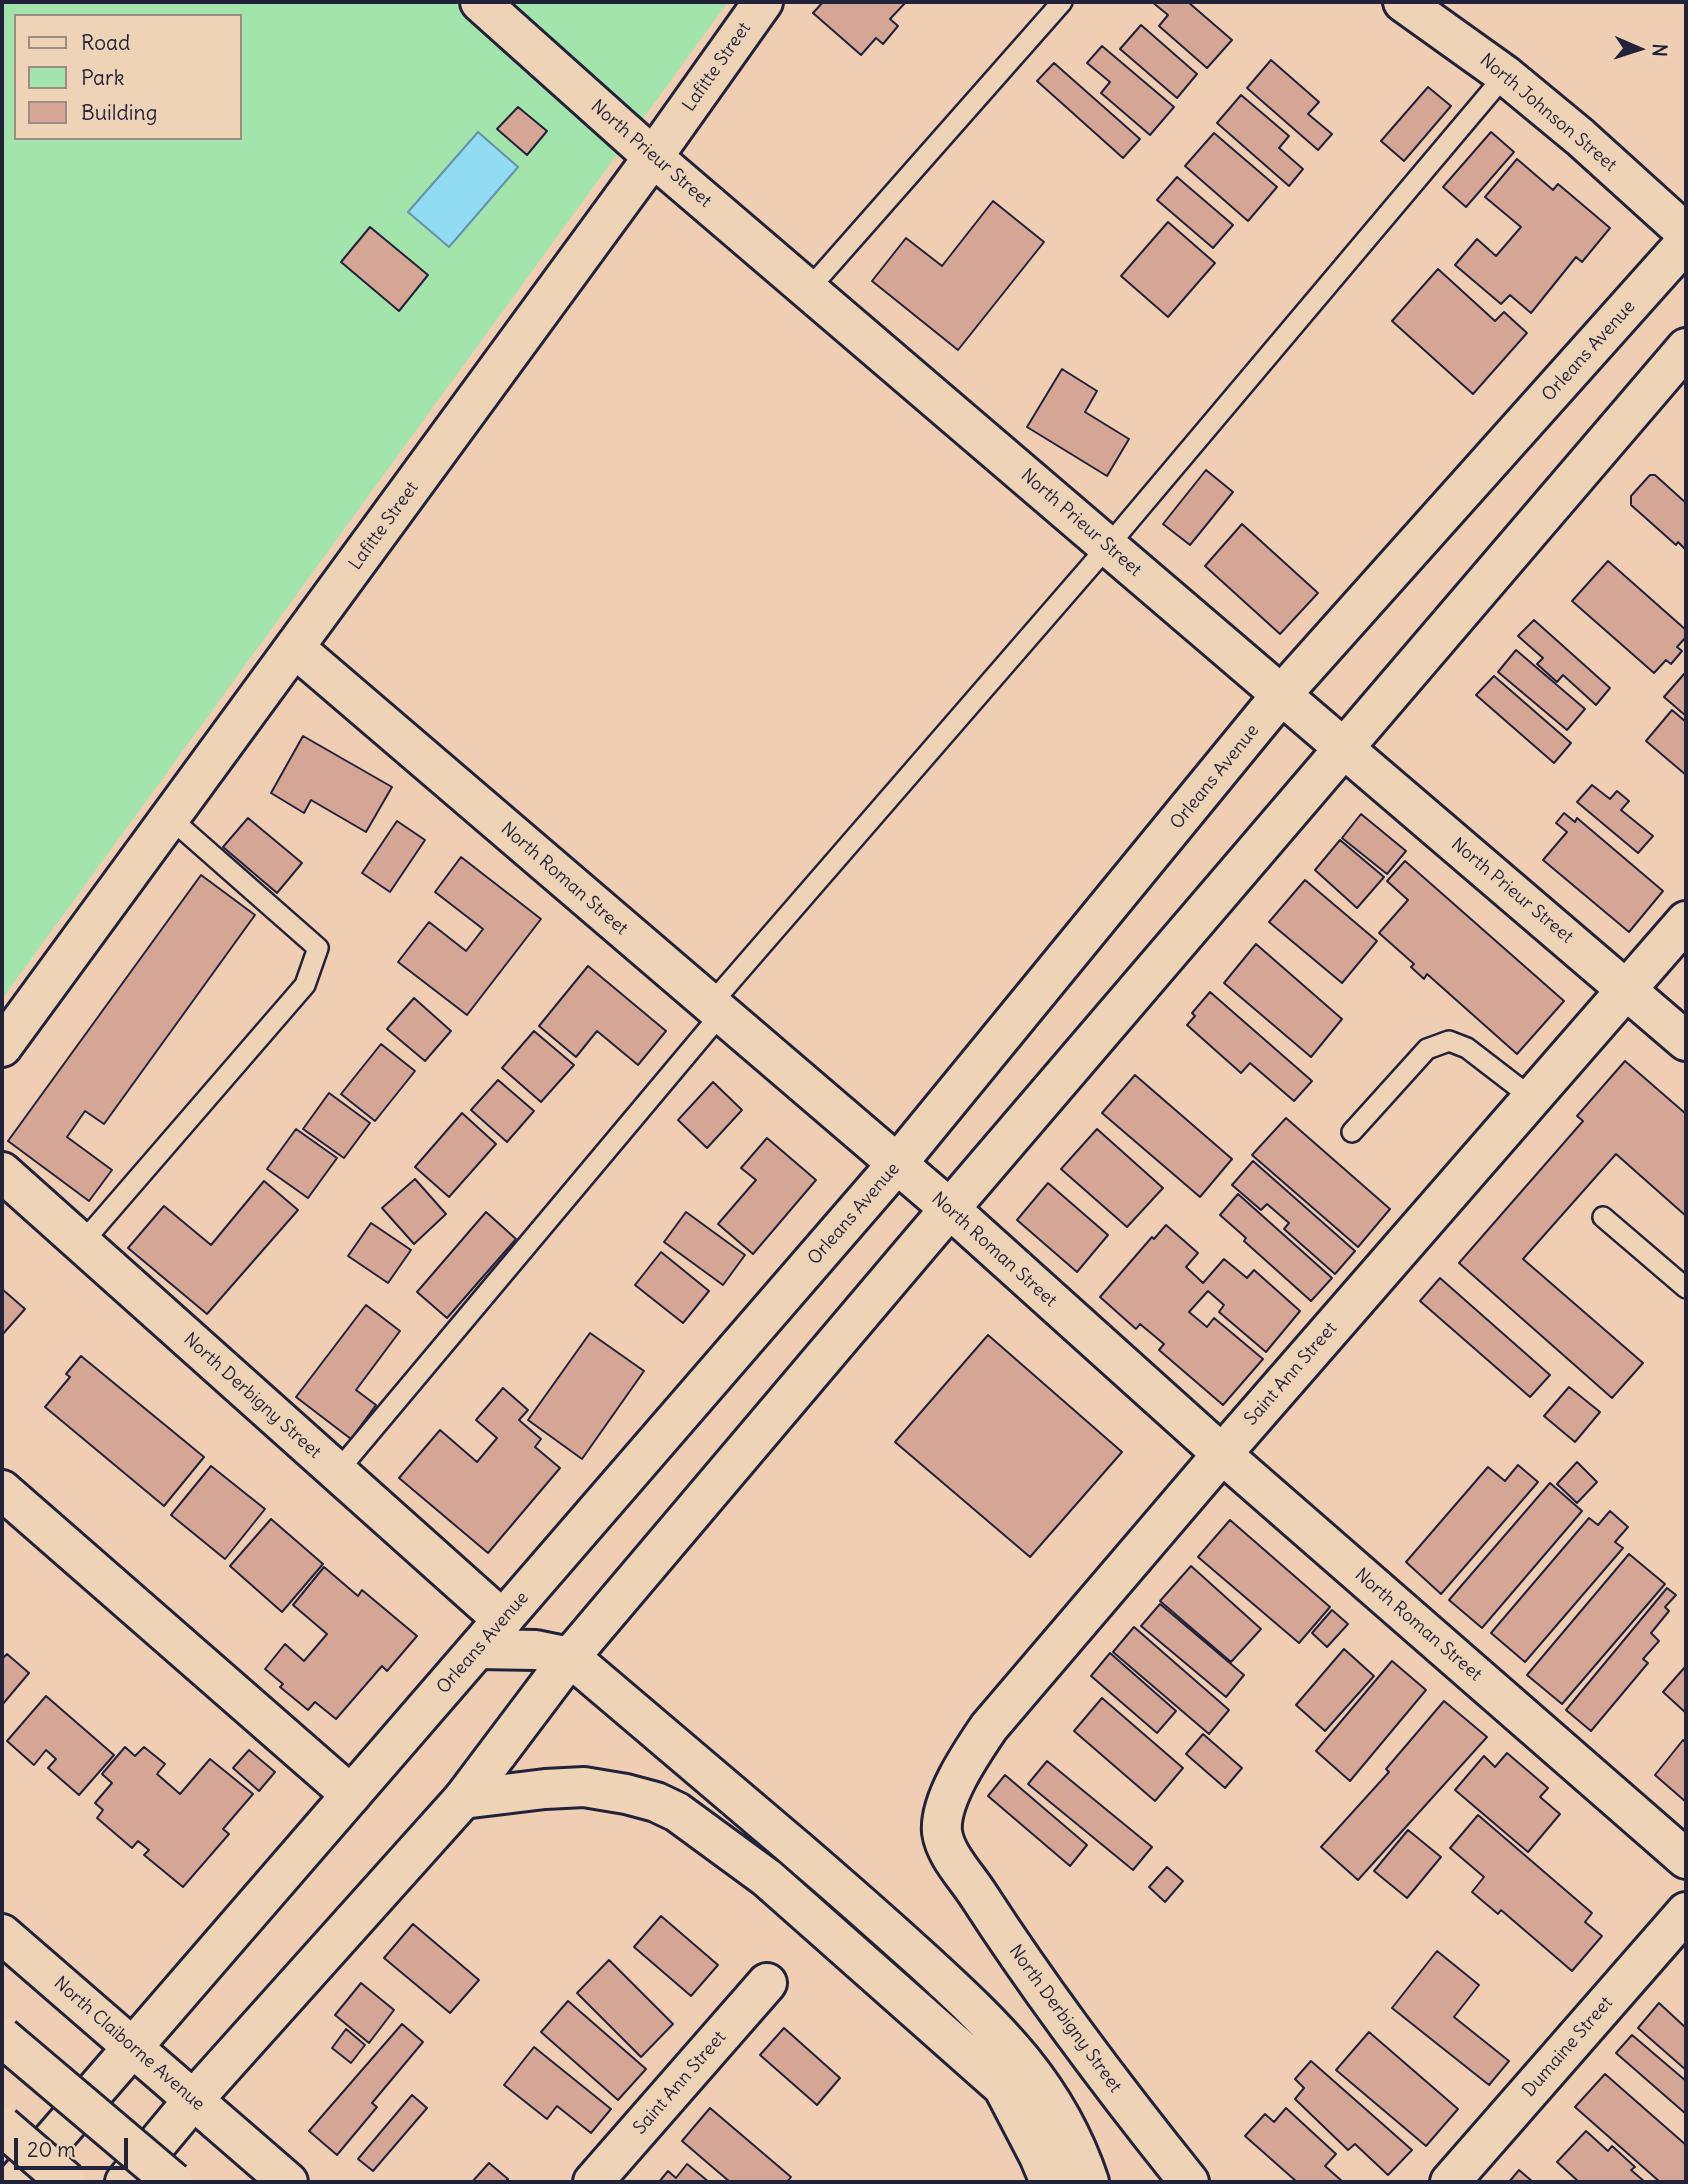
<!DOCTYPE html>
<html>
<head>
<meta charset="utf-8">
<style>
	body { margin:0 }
	#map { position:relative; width:1688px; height:2184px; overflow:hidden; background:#f0ceb3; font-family:Delius,sans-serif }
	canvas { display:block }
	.frame { position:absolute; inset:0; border:4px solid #22223b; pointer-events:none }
	.legend { position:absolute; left:14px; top:14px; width:228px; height:126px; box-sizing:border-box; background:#efd3b6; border:2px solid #9d8c85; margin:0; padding:9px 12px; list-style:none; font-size:21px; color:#22223b }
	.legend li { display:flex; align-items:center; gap:14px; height:35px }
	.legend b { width:35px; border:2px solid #9d8c85 }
	.north { position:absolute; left:1604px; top:14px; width:70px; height:70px; -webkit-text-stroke:5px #efd3b6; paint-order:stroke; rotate:93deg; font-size:19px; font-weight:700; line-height:28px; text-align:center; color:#22223b }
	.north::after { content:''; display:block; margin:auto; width:24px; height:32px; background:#22223b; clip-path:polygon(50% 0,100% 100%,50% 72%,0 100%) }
	.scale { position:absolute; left:14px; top:2138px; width:114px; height:32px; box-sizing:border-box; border:4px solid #22223b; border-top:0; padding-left:9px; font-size:21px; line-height:24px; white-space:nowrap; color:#22223b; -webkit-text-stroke:5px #efd3b6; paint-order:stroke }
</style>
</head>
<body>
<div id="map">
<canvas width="1688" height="2184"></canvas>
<div class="frame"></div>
<ul class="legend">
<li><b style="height:9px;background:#efd3b6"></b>Road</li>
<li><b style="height:19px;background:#a3e3ac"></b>Park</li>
<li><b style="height:19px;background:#d5a696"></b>Building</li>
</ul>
<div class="north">N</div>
<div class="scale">20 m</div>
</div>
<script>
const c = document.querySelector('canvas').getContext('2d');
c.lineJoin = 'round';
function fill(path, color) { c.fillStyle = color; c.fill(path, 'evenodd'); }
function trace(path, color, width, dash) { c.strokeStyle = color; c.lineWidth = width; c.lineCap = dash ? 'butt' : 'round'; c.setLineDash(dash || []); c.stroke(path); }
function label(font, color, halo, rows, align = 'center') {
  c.font = font + ' Delius,sans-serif'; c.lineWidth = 7; c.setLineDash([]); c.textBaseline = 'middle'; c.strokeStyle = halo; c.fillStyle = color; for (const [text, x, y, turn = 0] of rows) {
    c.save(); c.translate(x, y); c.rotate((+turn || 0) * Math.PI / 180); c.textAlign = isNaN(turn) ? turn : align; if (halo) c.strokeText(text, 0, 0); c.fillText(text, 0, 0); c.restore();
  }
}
fill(new Path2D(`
	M2 2H728L2 999ZM16 16H240V138H16Z`), '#a3e3ac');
const water = new Path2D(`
	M478 132 518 167 449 247 408 212Z`);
fill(water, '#92dcf3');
trace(water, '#6592a9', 2);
const building = new Path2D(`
	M823 2H906L890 19 898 26 883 44 876 38 861 55 813 13Z
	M1152 2H1188L1232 40 1207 68 1159 26 1168 15Z
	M1141 25 1197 74 1177 98 1120 49Z
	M1102 46 1174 107 1150 135 1101 93 1110 82 1087 63Z
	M1271 60 1319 102 1308 114 1332 134 1318 150 1247 88Z
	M1054 63 1140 139 1123 158 1037 81Z
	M1428 87 1451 106 1404 161 1381 141Z
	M1241 95 1289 136 1279 148 1303 169 1289 186 1217 123Z
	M518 107 547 131 527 155 497 129Z
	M1491 132 1514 152 1466 207 1443 187Z
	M1214 133 1277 187 1248 221 1185 166Z
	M1517 159 1553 190 1558 184 1610 228 1582 262 1576 257 1531 313 1510 295 1501 304 1455 265 1477 239 1496 256 1521 227 1485 197Z
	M1177 177 1233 225 1213 248 1157 200Z
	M993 201 1044 242 958 350 872 281 906 238 942 266Z
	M1168 222 1215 263 1168 317 1121 276Z
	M370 227 428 275 399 311 341 262Z
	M1438 269 1495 321 1504 312 1527 333 1473 394 1392 321Z
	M1062 369 1097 391 1085 412 1129 439 1107 476 1027 427Z
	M1206 470 1233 492 1190 545 1163 524Z
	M1650 475H1655L1686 503V550L1678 542 1676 545 1631 505V496Z
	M1242 524 1318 593 1280 634 1205 566Z
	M1608 561 1686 630V637L1677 647 1682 651 1671 664 1666 660 1654 673 1572 601Z
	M1534 620 1610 688 1596 705 1563 675 1557 682 1537 664 1543 658 1518 636Z
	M1516 650 1585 709 1567 730 1498 672Z
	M1684 674 1686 677V716L1664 697Z
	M1494 676 1571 743 1554 763 1476 695Z
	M1672 710 1686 722V775L1646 741Z
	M303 736 392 787 366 832 311 800 304 813 271 793Z
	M1592 785 1610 799 1617 791 1629 801 1621 810 1653 836 1638 853 1577 802Z
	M1564 813 1575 822 1577 818 1663 891 1629 932 1543 860 1567 832 1556 823Z
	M1361 814 1406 851 1387 874 1342 838Z
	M248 818 302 863 277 893 223 847Z
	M397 821 425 840 390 892 362 873Z
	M1340 840 1384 877 1357 908 1315 870Z
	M461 857 541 919 467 1015 398 962 429 922 466 951 483 929 435 892Z
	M1405 861 1564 1001 1517 1054 1427 974 1424 979 1411 967 1414 964 1379 933 1408 900 1387 881Z
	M201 875 255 915 104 1124 85 1111 67 1137 112 1170 89 1201 8 1141Z
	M1305 880 1377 941 1342 983 1269 922Z
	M1256 944 1342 1019 1311 1057 1224 983Z
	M588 966 666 1031 638 1065 597 1031 576 1057 539 1026Z
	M1210 992 1312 1081 1294 1101 1250 1063 1241 1073 1187 1025 1195 1016 1192 1013Z
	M414 998 451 1031 425 1061 387 1029Z
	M534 1031 574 1065 541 1102 502 1068Z
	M381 1044 415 1071 375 1121 341 1094Z
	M1625 1061 1686 1114V1216L1616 1154 1523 1259 1643 1363 1612 1398 1459 1263 1583 1121 1577 1116Z
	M1135 1075 1232 1159 1200 1197 1102 1113Z
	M498 1080 534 1111 507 1142 471 1110Z
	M713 1082 742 1110 707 1148 678 1120Z
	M329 1093 370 1123 344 1158 303 1129Z
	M462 1113 496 1144 449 1197 415 1167Z
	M1286 1118 1390 1209 1358 1247 1252 1155Z
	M296 1129 337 1158 308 1198 267 1169Z
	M1097 1129 1163 1188 1127 1227 1061 1169Z
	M767 1138 816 1180 753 1254 718 1224 756 1180 741 1168Z
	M1253 1161 1355 1251 1335 1274 1284 1229 1289 1223 1267 1204 1261 1210 1232 1185Z
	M415 1179 446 1214 414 1244 382 1208Z
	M264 1181 298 1210 207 1314 128 1248 164 1206 211 1245Z
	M1048 1183 1108 1235 1077 1272 1017 1220Z
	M1238 1194 1332 1278 1311 1301 1244 1241 1246 1238 1220 1215Z
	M486 1212 516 1239 447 1318 417 1292Z
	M686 1212 745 1255 723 1285 664 1242Z
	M371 1223 411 1250 388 1283 348 1256Z
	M1166 1225 1198 1253 1186 1267 1203 1283 1224 1259 1247 1278 1254 1270 1300 1311 1266 1352 1219 1312 1224 1305 1208 1291 1189 1312 1207 1327 1214 1318 1263 1359 1223 1405 1159 1350 1164 1344 1140 1324 1136 1329 1100 1297 1152 1237 1154 1239Z
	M661 1252 709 1291 683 1323 635 1285Z
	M1440 1278 1550 1375 1530 1397 1420 1301Z
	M2 1289 25 1309 2 1335Z
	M366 1305 400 1331 356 1390 376 1405 351 1439 296 1397Z
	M590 1333 644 1371 582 1459 528 1420Z
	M988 1335 1122 1452 1030 1557 895 1442Z
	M81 1356 204 1457 164 1506 45 1407 70 1377 66 1374Z
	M1569 1387 1600 1412 1575 1442 1544 1416Z
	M503 1388 528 1410 519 1420 541 1439 535 1447 560 1468 488 1553 399 1478 440 1430 477 1462 497 1438 476 1420Z
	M1577 1462 1597 1482 1577 1503 1557 1484Z
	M1518 1465 1538 1482 1441 1594 1406 1562 1488 1467 1505 1481Z
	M211 1466 265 1509 225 1559 171 1515Z
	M1550 1483 1582 1511 1482 1628 1449 1600Z
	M1610 1511 1628 1527 1615 1542 1623 1548 1525 1662 1491 1633 1589 1518 1598 1525Z
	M271 1519 323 1564 282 1612 230 1566Z
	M1230 1520 1330 1607 1299 1643 1198 1557Z
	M1629 1554 1665 1584 1562 1704 1527 1675Z
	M1191 1566 1261 1629 1231 1662 1160 1601Z
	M324 1567 358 1596 362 1590 417 1636 387 1671 382 1666 336 1719 315 1702 308 1710 280 1687 283 1684 265 1669 285 1644 304 1661 327 1634 293 1605Z
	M1667 1588 1676 1595 1665 1607 1669 1611 1651 1633 1659 1641 1643 1659 1648 1663 1591 1731 1566 1710Z
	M1160 1604 1244 1675 1226 1697 1141 1626Z
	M1332 1610 1348 1624 1327 1647 1312 1633Z
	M1134 1627 1229 1710 1209 1734 1113 1652Z
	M1344 1649 1374 1676 1325 1731 1296 1705Z
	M1110 1653 1176 1711 1157 1733 1091 1676Z
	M7 1654 29 1673 2 1705V1659Z
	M1392 1661 1426 1690 1350 1781 1316 1751Z
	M1685 1667 1686 1669V1713L1663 1692Z
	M46 1696 114 1755 79 1795 48 1768 56 1759 46 1750 34 1765 7 1741Z
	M1102 1698 1183 1768 1155 1801 1074 1731Z
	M1444 1701 1487 1737 1358 1880 1321 1847 1389 1772 1386 1769Z
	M1203 1734 1242 1768 1225 1788 1186 1754Z
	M1683 1740 1686 1743V1802L1655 1775Z
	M125 1747 135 1756 144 1747 165 1764 157 1774 180 1794 210 1759 253 1794 223 1829 229 1834 183 1887 144 1855 149 1850 138 1841 132 1848 97 1818 103 1810 95 1803 112 1783 102 1774Z
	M249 1750 275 1772 259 1791 233 1768Z
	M1507 1753 1548 1788 1540 1797 1560 1814 1528 1852 1455 1790 1484 1756 1495 1767Z
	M1047 1761 1152 1847 1133 1870 1028 1784Z
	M1005 1775 1087 1845 1070 1866 988 1796Z
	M1478 1815 1592 1913 1585 1922 1602 1936 1572 1971 1501 1910 1498 1914 1472 1892 1484 1877 1450 1848Z
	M1408 1830 1441 1857 1407 1898 1374 1871Z
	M1167 1867 1183 1881 1165 1902 1149 1887Z
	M661 1916 718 1965 691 1996 634 1947Z
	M413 1924 479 1980 450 2013 384 1958Z
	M1437 1951 1479 1985 1454 2017 1509 2061 1489 2085 1392 2008Z
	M609 1960 673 2024 641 2057 577 1993Z
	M361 1983 394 2010 369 2043 335 2015Z
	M568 2001 646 2069 618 2100 541 2032Z
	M1659 2003 1686 2028V2070L1638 2028Z
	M402 2024 423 2042 372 2103 377 2107 337 2155 309 2131Z
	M784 2028 840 2078 817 2105 760 2055Z
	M346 2029 365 2045 351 2063 332 2048Z
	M1369 2032 1458 2109 1426 2146 1336 2070Z
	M1632 2035 1686 2081V2114L1616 2053Z
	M534 2047 611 2109 591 2133 557 2106 547 2119 504 2085Z
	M1311 2061 1412 2150 1388 2175 1355 2144 1348 2150 1295 2099 1304 2088 1295 2079Z
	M1605 2074 1686 2145V2182H1660L1575 2107Z
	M412 2095 427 2108 373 2171 358 2159Z
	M710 2108 791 2177 787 2182H730L682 2141Z
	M1286 2108 1336 2154 1325 2166 1343 2182H1297L1245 2136 1265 2114 1274 2122Z
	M1586 2131 1608 2151 1612 2146 1635 2167 1631 2170 1645 2182H1579L1557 2162Z
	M489 2163 508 2179 505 2182H472Z
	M687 2164 709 2182H659L668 2171 676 2178Z
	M1519 2170 1533 2182H1509Z`);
fill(building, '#d5a696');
trace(building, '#22223b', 2);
const lane = new Path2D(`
	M808 290 1062 2
	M710 1005 1108 546 1505 75
	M1352 1132 1427 1049 1449 1041 1467 1048 1532 1098
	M1603 1217 1686 1288
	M82 1243 305 985 318 948 169 817
	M337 1472 721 1014`);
const street = new Path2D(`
	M480 2 653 157 1686 1041
	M1403 2 1505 75 1580 137 1686 233
	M295 648 950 1209 1222 1454 1686 1859
	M2 1047 653 157 763 2
	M2 1172 503 1620
	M2 1490 351 1795
	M593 2182 767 1983
	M1189 2182C1115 2090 1043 1995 979 1896 967 1877 945 1855 942 1832 939 1800 972 1752 989 1727L1222 1454 1686 921
	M1450 2182 1686 1912`);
const secondary = new Path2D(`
	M2 1934 288 2182
	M16 2182 896 1165 1281 695 1686 242
	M125 2182 194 2099 463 1799 570 1657 923 1240 1686 348`);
const highway = new Path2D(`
	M478 1649 536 1650 570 1657C646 1721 721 1785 796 1849 839 1886 881 1923 923 1961 996 2028 1057 2085 1089 2182
	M463 1799 545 1789 584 1787 626 1794 656 1802 677 1812 767 1878 1003 2087 1039 2156 1050 2182`);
trace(lane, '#22223b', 24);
trace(street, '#22223b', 44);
trace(secondary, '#22223b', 44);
trace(highway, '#22223b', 44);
trace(lane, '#efd3b6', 19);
trace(street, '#efd3b6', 38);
trace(secondary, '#efd3b6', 38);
trace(highway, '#efd3b6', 38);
const highwayBridge = new Path2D(`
	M2 2037 173 2182
	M2 2126 67 2182`);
trace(highwayBridge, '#22223b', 44, []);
trace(highwayBridge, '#efd3b6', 38);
label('18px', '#22223b', '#efd3b6', [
	["Lafitte Street",717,67,-55],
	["North Johnson Street",1548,113,40],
	["North Prieur Street",651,154,41],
	["Orleans Avenue",1589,351,-48],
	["North Prieur Street",1081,523,41],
	["Lafitte Street",384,526,-54],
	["Orleans Avenue",1215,777,-51],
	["North Roman Street",564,879,41],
	["North Prieur Street",1512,891,40],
	["Orleans Avenue",854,1214,-49],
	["North Roman Street",994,1250,42],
	["Saint Ann Street",1291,1374,-49],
	["North Derbigny Street",252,1396,42],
	["North Roman Street",1418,1625,41],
	["Orleans Avenue",483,1643,-49],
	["North Derbigny Street",1065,2019,54],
	["North Claiborne Avenue",129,2044,41],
	["Dumaine Street",1568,2047,-49],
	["Saint Ann Street",680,2083,-49]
]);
</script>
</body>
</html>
